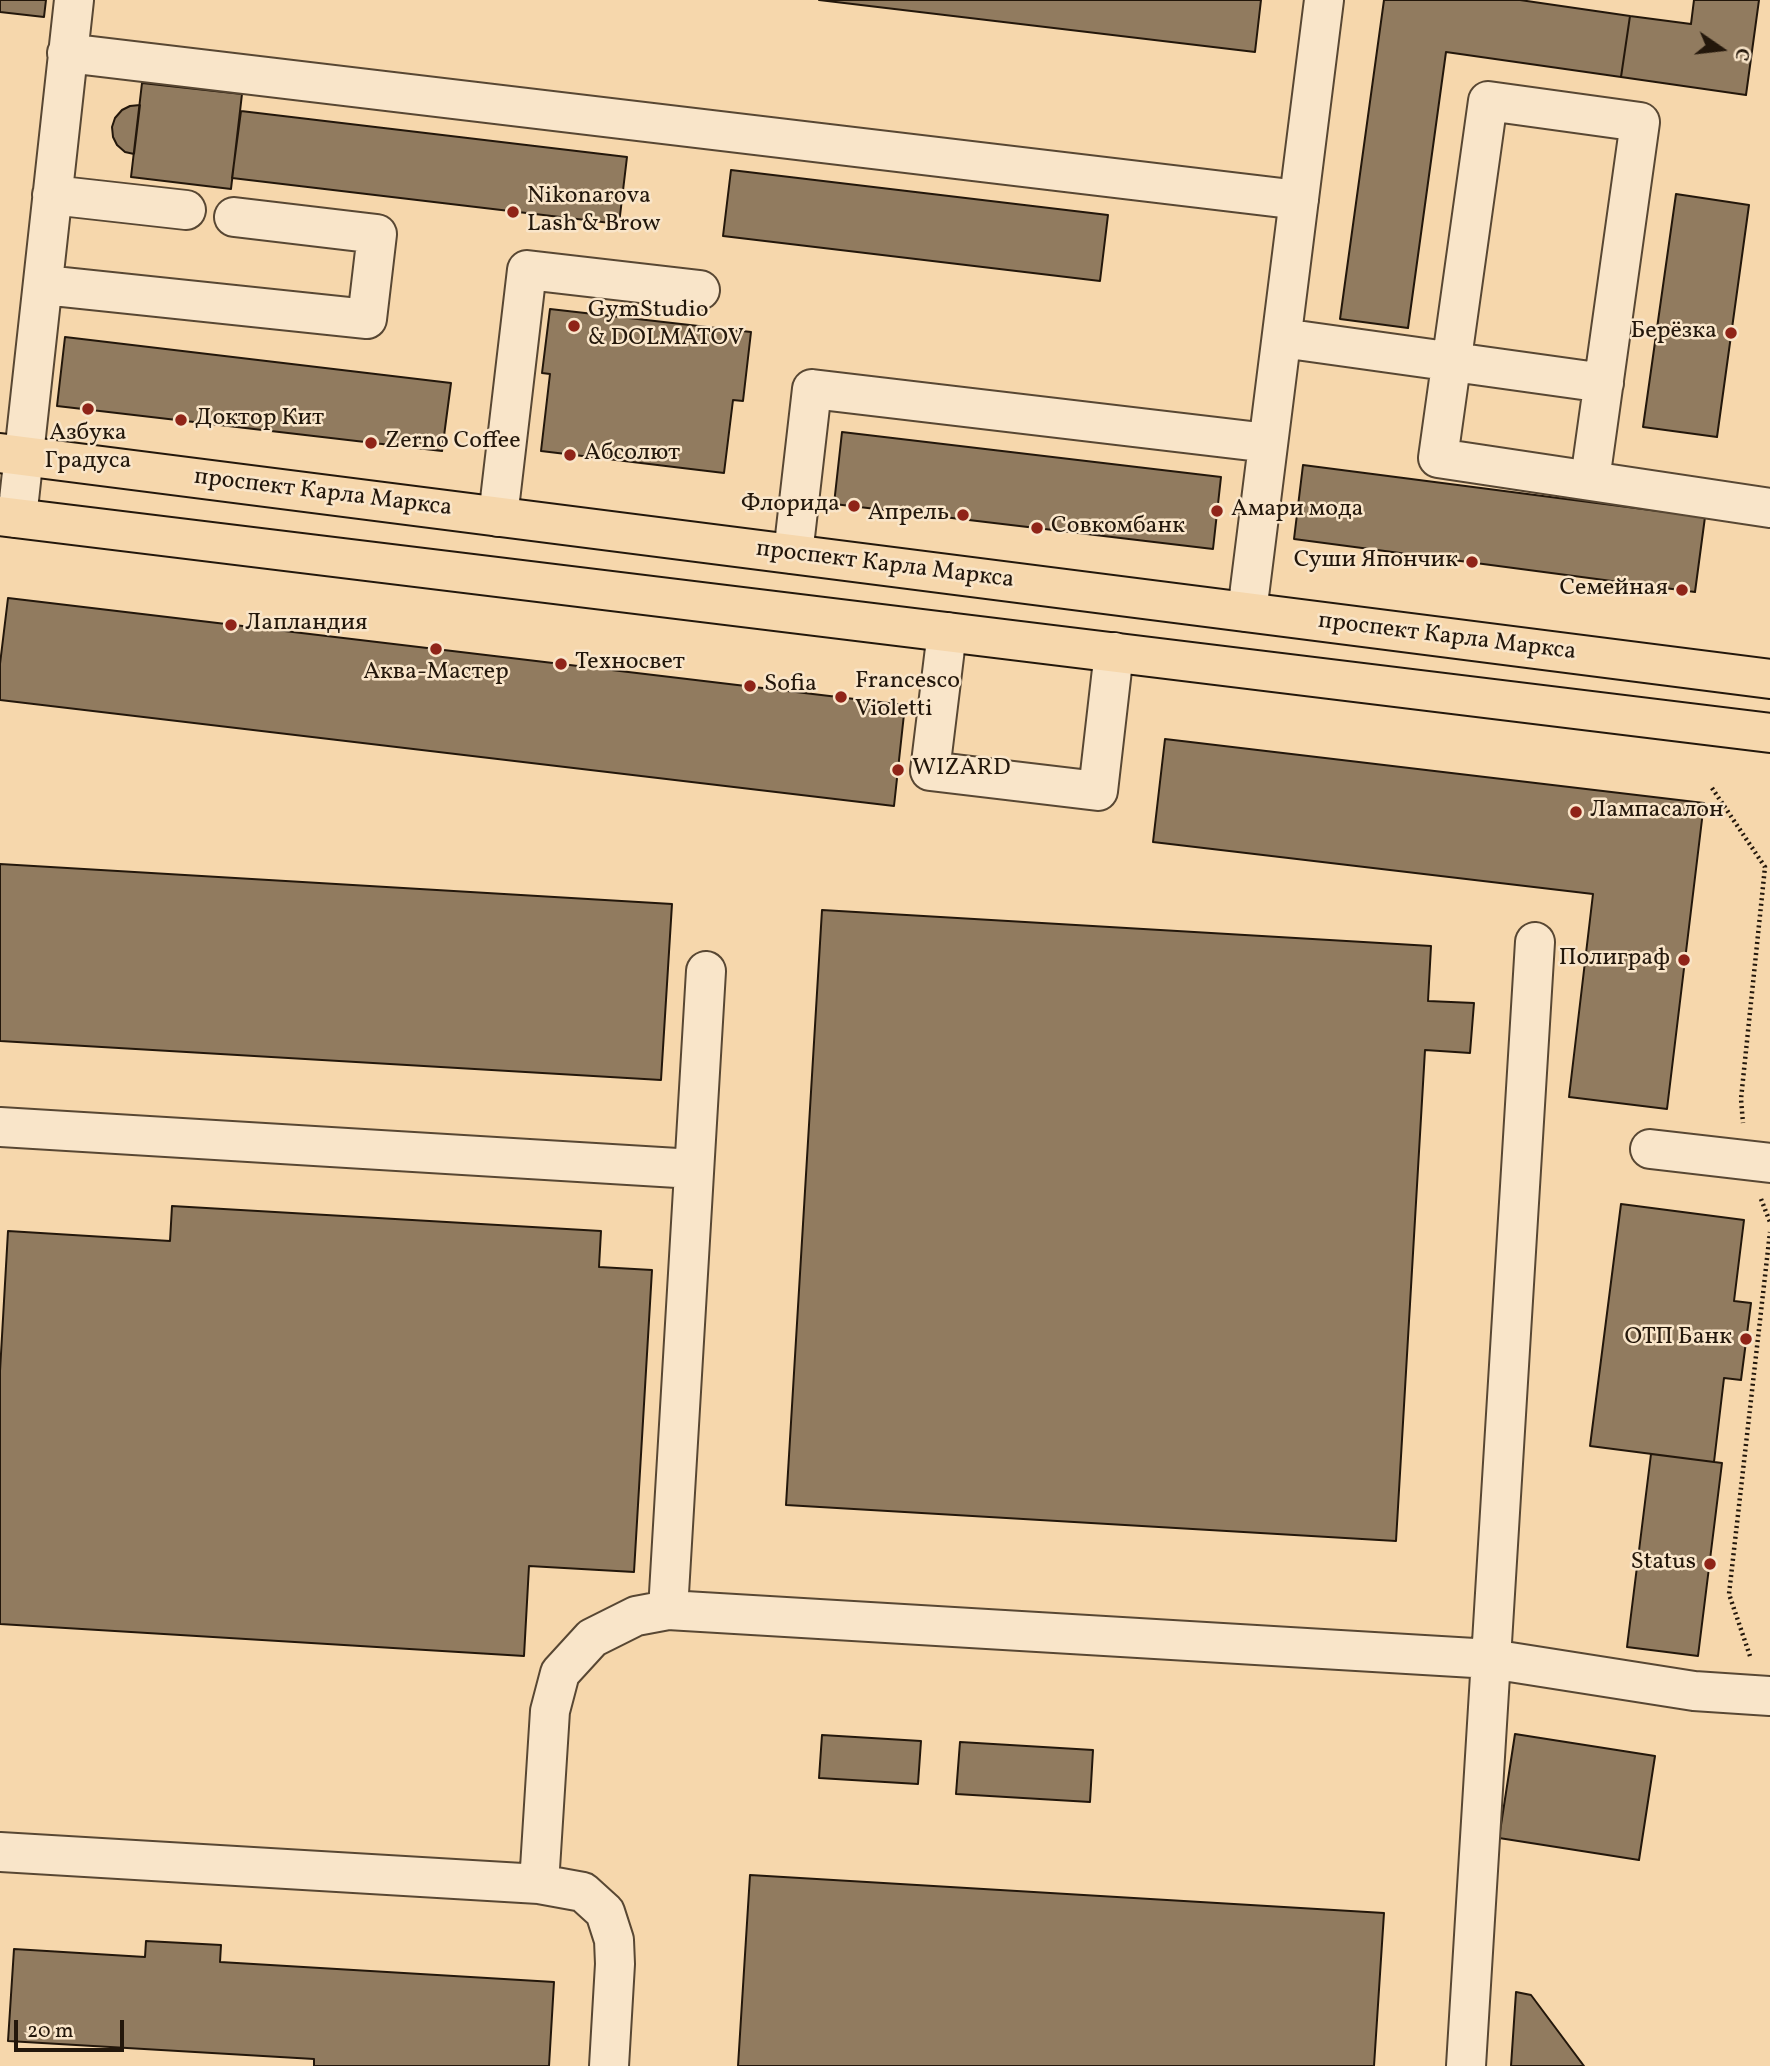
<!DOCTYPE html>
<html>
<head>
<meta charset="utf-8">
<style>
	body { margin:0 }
	#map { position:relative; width:1770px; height:2066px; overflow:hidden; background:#f6d7ac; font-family:Vollkorn,serif }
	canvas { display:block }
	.north { position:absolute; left:1686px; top:14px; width:70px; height:70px; -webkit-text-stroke:5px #f9e5c9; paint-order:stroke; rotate:104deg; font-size:19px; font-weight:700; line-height:28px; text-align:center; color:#23170b }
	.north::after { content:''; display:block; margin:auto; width:24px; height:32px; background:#23170b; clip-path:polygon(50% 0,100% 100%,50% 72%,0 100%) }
	.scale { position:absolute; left:14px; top:2020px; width:110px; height:32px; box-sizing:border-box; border:4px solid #23170b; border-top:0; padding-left:9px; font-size:21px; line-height:24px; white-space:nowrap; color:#23170b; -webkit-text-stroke:5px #f9e5c9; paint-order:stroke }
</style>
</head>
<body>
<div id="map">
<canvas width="1770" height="2066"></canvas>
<div class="north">С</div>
<div class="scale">20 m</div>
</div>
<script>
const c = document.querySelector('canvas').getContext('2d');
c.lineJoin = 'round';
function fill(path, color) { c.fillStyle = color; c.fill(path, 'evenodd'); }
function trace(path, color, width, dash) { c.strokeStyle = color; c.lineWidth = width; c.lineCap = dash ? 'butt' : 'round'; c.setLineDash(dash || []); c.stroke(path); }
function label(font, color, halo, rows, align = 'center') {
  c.font = font + ' Vollkorn,serif'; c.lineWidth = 5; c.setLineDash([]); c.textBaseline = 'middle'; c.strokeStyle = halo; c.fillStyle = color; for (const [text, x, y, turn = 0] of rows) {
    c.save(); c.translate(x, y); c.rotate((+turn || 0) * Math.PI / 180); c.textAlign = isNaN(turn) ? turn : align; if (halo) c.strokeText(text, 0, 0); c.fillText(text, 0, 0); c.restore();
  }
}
const building = new Path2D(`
	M0 0H46L44 17 0 12Z
	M819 0H1261L1255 52Z
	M1384 0H1520L1630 16 1621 77 1446 52 1408 328 1340 319Z
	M1694 0H1759L1746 95 1621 77 1630 16 1691 24Z
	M142 83 242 94 231 189 131 177Z
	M140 105 134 154 125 152 117 145 113 137 112 127 115 118 122 110 130 106Z
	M241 111 627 157 619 224 232 178Z
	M731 170 1108 215 1100 281 723 236Z
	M1676 194 1749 205 1717 437 1643 427Z
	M550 309 751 332 743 401 733 400 724 473 541 451 550 374 542 373Z
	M65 337 451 383 442 451 57 406Z
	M842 432 1221 477 1213 549 834 504Z
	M1303 465 1705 517 1695 592 1294 539Z
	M8 598 905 705 894 806 0 700V664Z
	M1165 739 1704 803 1667 1109 1569 1097 1593 894 1153 842Z
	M0 864 672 904 661 1080 0 1041Z
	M822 910 1431 946 1428 1001 1474 1003 1470 1053 1425 1050 1396 1541 786 1505Z
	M1621 1204 1744 1220 1734 1301 1751 1303 1741 1380 1724 1378 1714 1462 1590 1446Z
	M172 1206 601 1231 599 1267 652 1270 634 1572 529 1566 524 1656 0 1624V1371L8 1231 170 1241Z
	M1651 1454 1722 1463 1698 1656 1627 1647Z
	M1515 1734 1655 1756 1639 1860 1499 1838Z
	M822 1735 921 1741 918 1784 819 1778Z
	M960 1742 1093 1750 1090 1802 956 1794Z
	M750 1875 1384 1913 1374 2066H738Z
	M146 1941 221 1945 220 1962 554 1982 549 2066H314V2059L8 2041 14 1949 145 1957Z
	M1516 1992 1531 1995 1584 2066H1511Z`);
fill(building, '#917b5f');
trace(building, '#23170b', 2);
const minor = new Path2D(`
	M67 53 1299 200
	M52 195 186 210
	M44 285 367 319 377 234 234 217
	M1282 338 1604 383
	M1590 480 1640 122 1488 101 1438 458 1770 508
	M498 517 527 270 700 290
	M17 518 74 0
	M793 554 812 389 1268 443
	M1247 612 1324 0
	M947 632 930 771 1098 791 1114 652
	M0 1127 694 1169
	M1650 1149 1770 1163
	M668 1610 706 971
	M0 1852 539 1884 583 1892 605 1912 614 1940 615 1964 609 2066
	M539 1884 550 1711 560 1673 592 1638 636 1616 668 1610 1491 1659 1694 1691 1770 1696
	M1466 2066 1535 942`);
const major = new Path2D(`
	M0 453 1770 679
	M0 516 1770 733`);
trace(minor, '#584733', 42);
trace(major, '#23170b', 42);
trace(new Path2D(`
	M1712 788 1765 867 1741 1099 1743 1123
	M1761 1199 1770 1222
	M1750 1656 1729 1594 1770 1232`), '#23170b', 4.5, [2, 3.5]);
trace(minor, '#f9e5c9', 38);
trace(major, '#f6d7ac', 38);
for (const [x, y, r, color] of [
	[513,212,7,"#8f2418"],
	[574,326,7,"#8f2418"],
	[1731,333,7,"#8f2418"],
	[88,409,7,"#8f2418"],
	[181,420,7,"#8f2418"],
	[371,443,7,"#8f2418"],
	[570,455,7,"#8f2418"],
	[854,506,7,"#8f2418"],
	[1217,511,7,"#8f2418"],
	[963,515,7,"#8f2418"],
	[1037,528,7,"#8f2418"],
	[1472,562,7,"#8f2418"],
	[1682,590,7,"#8f2418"],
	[231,625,7,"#8f2418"],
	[436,649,7,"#8f2418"],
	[561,664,7,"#8f2418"],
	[750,686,7,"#8f2418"],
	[841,697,7,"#8f2418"],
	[898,770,7,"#8f2418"],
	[1576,812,7,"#8f2418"],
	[1684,960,7,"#8f2418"],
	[1746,1339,7,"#8f2418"],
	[1710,1564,7,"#8f2418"]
]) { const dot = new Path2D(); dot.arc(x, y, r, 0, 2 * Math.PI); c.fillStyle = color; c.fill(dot); trace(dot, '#f9e5c9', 2.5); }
label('24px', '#23170b', '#f9e5c9', [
	["Nikonarova",527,198],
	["Lash & Brow",527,226],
	["GymStudio",588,312],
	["& DOLMATOV",588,340],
	["Берёзка",1717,333,"right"],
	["Доктор Кит",195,420],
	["Азбука",88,435,"center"],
	["Градуса",88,463,"center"],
	["Zerno Coffee",385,443],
	["Абсолют",584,455],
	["Флорида",840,506,"right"],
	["Амари мода",1231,511],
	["Апрель",949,515,"right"],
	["Совкомбанк",1051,528],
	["Суши Япончик",1458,562,"right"],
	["Семейная",1668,590,"right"],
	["Лапландия",245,625],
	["Техносвет",575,664],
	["Аква-Мастер",436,674,"center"],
	["Francesco",855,683],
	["Violetti",855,711],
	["Sofia",764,686],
	["WIZARD",912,770],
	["Лампасалон",1590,812],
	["Полиграф",1670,960,"right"],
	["ОТП Банк",1732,1339,"right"],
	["Status",1696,1564,"right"]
], 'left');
label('24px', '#23170b', '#f9e5c9', [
	["проспект Карла Маркса",323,494,7],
	["проспект Карла Маркса",885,566,7],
	["проспект Карла Маркса",1447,638,7]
]);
</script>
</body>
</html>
